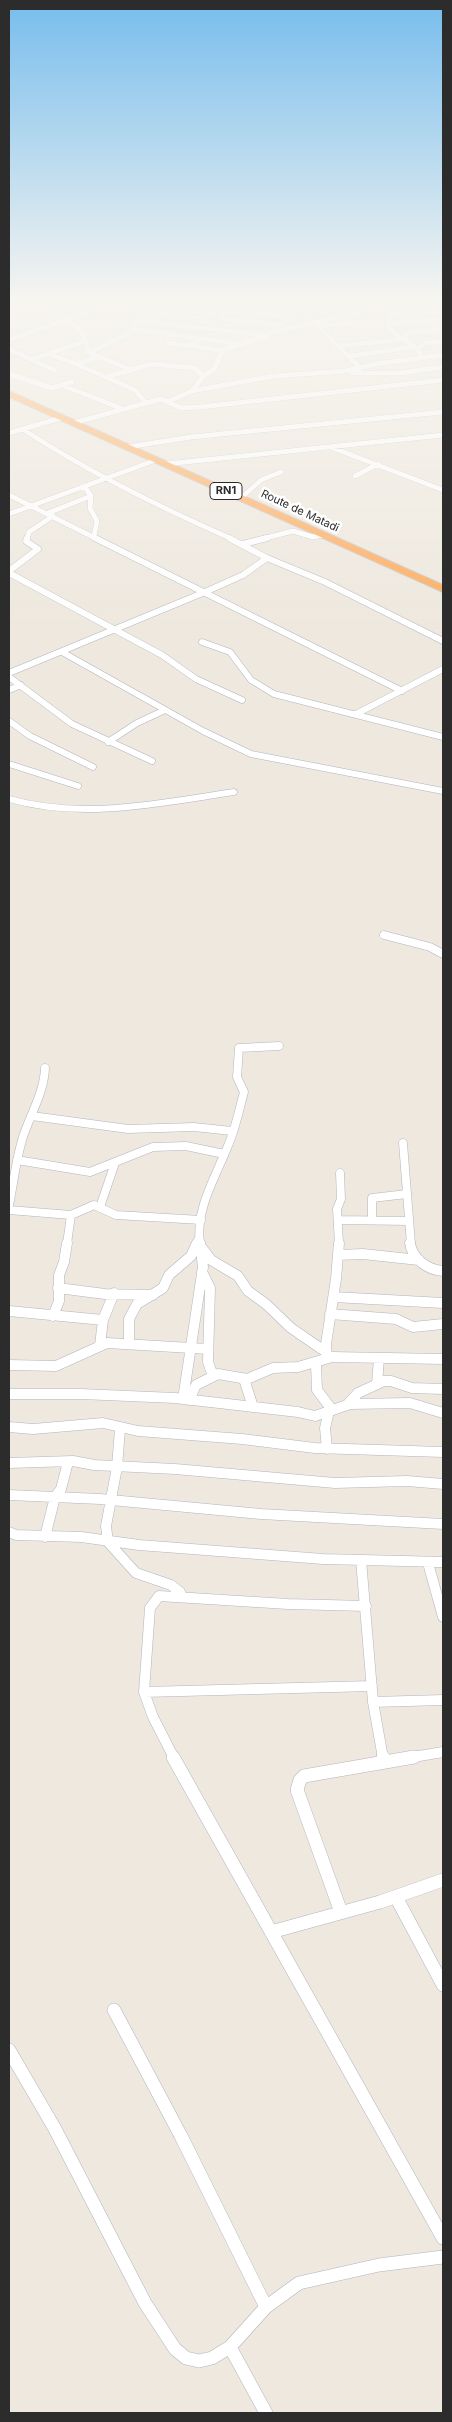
<!DOCTYPE html>
<html>
<head>
<meta charset="utf-8">
<style>
	body { margin:0 }
	#map { position:relative; width:452px; height:2422px; overflow:hidden; background:#eee8de; font-family:Inter,sans-serif }
	canvas { display:block }
	.frame { position:absolute; inset:0; border:10px solid #2c2c2c; pointer-events:none }
</style>
</head>
<body>
<div id="map">
<canvas width="452" height="2422"></canvas>
<div class="frame"></div>
</div>
<script>
const c = document.querySelector('canvas').getContext('2d');
c.lineJoin = 'round';
function trace(path, color, width, dash) { c.strokeStyle = color; c.lineWidth = width; c.lineCap = dash ? 'butt' : 'round'; c.setLineDash(dash || []); c.stroke(path); }
function fill(path, color) { c.fillStyle = color; c.fill(path, 'evenodd'); }
function label(font, color, halo, rows, align = 'center') {
  c.font = font + ' Inter,sans-serif'; c.lineWidth = 5; c.setLineDash([]); c.textBaseline = 'middle'; c.strokeStyle = halo; c.fillStyle = color; for (const [text, x, y, turn = 0] of rows) {
    c.save(); c.translate(x, y); c.rotate((+turn || 0) * Math.PI / 180); c.textAlign = isNaN(turn) ? turn : align; if (halo) c.strokeText(text, 0, 0); c.fillText(text, 0, 0); c.restore();
  }
}
const streetFar4 = new Path2D(`
	M24 300C43 307 75 317 84 337 86 341 87 347 88 352L129 369
	M206 300 243 311 289 317
	M264 300 304 304
	M115 302 159 323 264 335
	M35 304 47 300
	M372 304 410 300
	M9 308 27 301
	M237 310 224 314 222 319 281 325
	M172 311 226 313
	M306 312 352 300
	M147 316 172 311 170 307 173 304 201 300
	M316 323 360 368
	M390 323 389 317 397 312 443 308
	M322 326 353 323 345 315
	M132 329 239 344
	M275 332 374 308 369 300
	M202 339 188 345 223 351
	M9 340 119 301
	M168 343 189 346
	M337 346 406 339V333L443 329
	M9 349 54 370
	M417 349C407 340 393 335 387 324L443 319
	M89 353 131 332V326L139 321 153 320
	M49 354 76 364 98 357
	M420 354 417 349 425 343 443 341
	M350 356 413 347
	M33 359 86 341
	M76 364 135 390 145 402
	M352 373H400L443 367
	M9 374 52 388 72 382
	M106 377 152 364 195 368 203 377
	M64 386 120 408
	M192 391 274 376 345 371 376 364 443 355
	M169 401 192 391 203 377 215 368 221 354 226 349 266 336 275 330 294 312 302 308
	M73 423 161 399 181 408 200 407 443 380
	M24 430C90 473 159 507 232 539
	M9 433 61 418
	M128 447 191 437 443 412
	M333 448 443 490
	M166 464 443 435
	M355 476 378 464
	M9 495 97 539
	M91 496 90 508 97 521 94 536
	M241 498 261 480 281 472
	M48 513 91 496 84 486
	M9 514 156 460
	M27 539 29 532 53 516
	M262 539 293 531 313 537 323 535`);
const streetFar3 = new Path2D(`
	M95 538 402 691
	M229 538 267 558 325 582 443 641
	M243 544 267 538
	M9 571 38 549 26 541 27 538
	M9 573 162 655 196 679 242 700
	M202 642 230 652 251 680 274 694 443 737
	M62 652 203 731 251 754 443 791
	M9 673 205 592 243 575 267 558
	M9 677 72 724 152 761
	M9 690 21 685
	M356 714 443 669
	M9 721 30 736 93 767
	M108 742 137 723 165 710
	M9 764 78 786
	M9 799C83 820 160 803 234 792`);
const streetFar2 = new Path2D(`
	M384 935 430 947 443 954
	M32 1116 128 1129 194 1127 232 1131
	M403 1143 411 1244
	M17 1160 90 1172 153 1147 186 1146 224 1154
	M9 1205C14 1181 16 1157 24 1134 32 1111 44 1092 45 1068
	M100 1207 115 1163
	M9 1210 71 1215 94 1205 116 1215 201 1220
	M339 1220 409 1221
	M372 1220V1198L407 1194
	M67 1244 71 1215
	M196 1244 199 1238
	M200 1244C195 1210 215 1178 227 1148 235 1131 239 1110 244 1092L237 1077 239 1048 279 1046
	M339 1244 337 1209 341 1199 340 1173`);
const streetFar1 = new Path2D(`
	M410 1243C412 1259 428 1270 443 1271
	M202 1248 211 1260 238 1276 248 1291 266 1304 291 1328 326 1352
	M338 1255 363 1254 419 1260
	M202 1272 210 1288 208 1362 213 1376
	M58 1288 105 1294 153 1295
	M334 1297 443 1303
	M9 1311 103 1320
	M330 1314 396 1319 413 1327 443 1324
	M53 1316 59 1301V1275L64 1262 67 1243
	M129 1343V1319L137 1304 163 1288 169 1275 191 1256 197 1243
	M100 1345 103 1320 114 1293
	M327 1358 326 1344 336 1279 339 1243
	M316 1364 317 1390 330 1407 325 1428 327 1449
	M9 1365 56 1366 107 1343 208 1349
	M244 1379 253 1407
	M377 1384 379 1358
	M9 1394H81L175 1398 298 1412 315 1416 350 1404 410 1403 443 1413
	M183 1399 203 1267 200 1243
	M189 1400 196 1385 218 1374 247 1379 273 1368 298 1367 332 1357 443 1359
	M347 1405 358 1393 384 1381H391L412 1388 443 1389
	M9 1427 33 1429 103 1423 138 1431 242 1439 315 1448 443 1452
	M120 1429 117 1467 106 1526 108 1542 136 1573 171 1585 180 1592 182 1597
	M9 1463 73 1461 94 1465 175 1469 335 1483 407 1481 443 1484
	M9 1495 100 1499 261 1514 443 1524
	M9 1532 16 1535 81 1537 139 1545 323 1559 443 1562
	M45 1537 55 1497 61 1489 68 1462
	M361 1560 373 1702 383 1758
	M428 1563 443 1617
	M144 1692 372 1686
	M373 1702 443 1700
	M174 1758 153 1717 144 1692 150 1608 159 1596 288 1604 366 1606
	M407 1758 443 1752`);
const street = new Path2D(`
	M173 1757 443 2238
	M383 1757 384 1762
	M397 1899 443 1985
	M341 1912 297 1790 300 1780 304 1776 414 1757
	M271 1932 380 1902 443 1880
	M114 2010 181 2136 266 2307
	M9 2050 55 2129 145 2303 175 2349 186 2358 199 2361 212 2358 230 2347 266 2307 299 2283 379 2265 443 2257
	M230 2347 266 2413`);
const highway = new Path2D(`
	M9 391 443 585V592L9 397Z`);
trace(streetFar4, '#b2b4c0', 5.5);
trace(streetFar3, '#b2b4c0', 7);
trace(streetFar2, '#b2b4c0', 9);
trace(streetFar1, '#b2b4c0', 11);
trace(street, '#b2b4c0', 14);
trace(highway, '#c8c8c8', 2);
trace(streetFar4, '#fff', 5);
trace(streetFar3, '#fff', 6);
trace(streetFar2, '#fff', 8);
trace(streetFar1, '#fff', 10);
trace(street, '#fff', 13);
fill(highway, '#ffa959');
const sky = c.createLinearGradient(0, 0, 0, 639);
sky.addColorStop(0, '#77bded');
sky.addColorStop(0.47, '#f7f5f0');
sky.addColorStop(1, '#f7f5f000');
c.fillStyle = sky;
c.fillRect(0, 0, 452, 639);
for (const [x, y, w] of [
	[226,491,32]
]) { const box = new Path2D(); box.roundRect(x - w / 2, y - 8.5, w, 17, 4); c.fillStyle = '#fff'; c.fill(box); trace(box, '#2c2c2c', 1); }
label('bold 11px', '#2c2c2c', null, [
	["RN1",226,491]
]);
label('11px', '#2c2c2c', '#fff', [
	["Route de Matadi",300,511,25]
]);
</script>
</body>
</html>
